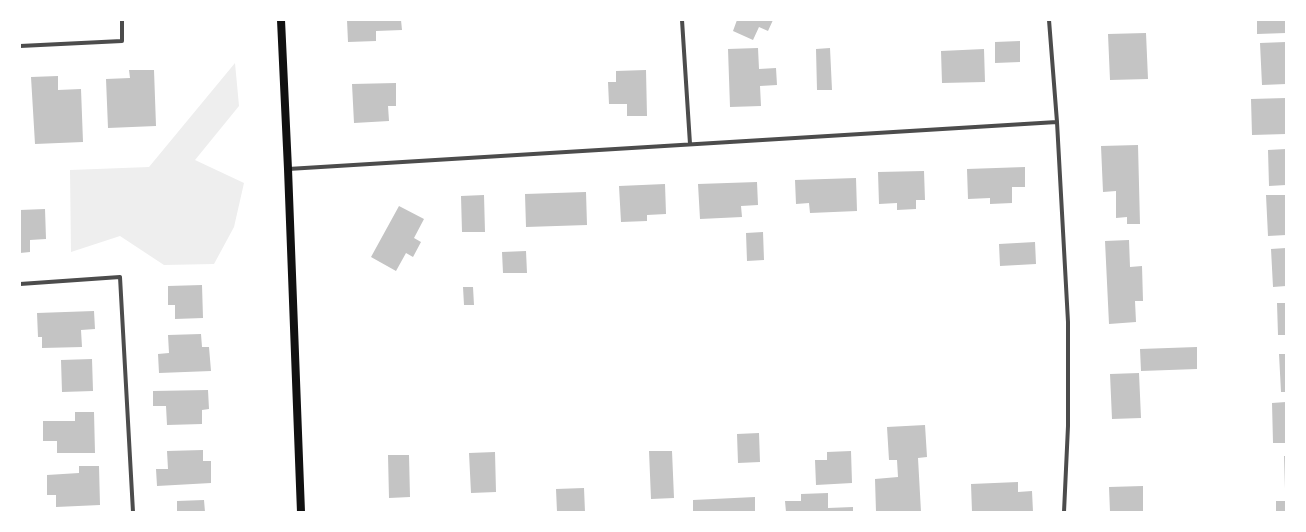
<!DOCTYPE html>
<html>
<head>
<meta charset="utf-8">
<style>
	body { margin:0 }
	#map { position:relative; width:1306px; height:532px; overflow:hidden; background:#fff; font-family:Roboto,sans-serif }
	canvas { display:block }
	.frame { position:absolute; inset:0; border:21px solid #fff; pointer-events:none }
</style>
</head>
<body>
<div id="map">
<canvas width="1306" height="532"></canvas>
<div class="frame"></div>
</div>
<script>
const c = document.querySelector('canvas').getContext('2d');
c.lineJoin = 'round';
function fill(path, color) { c.fillStyle = color; c.fill(path, 'evenodd'); }
function trace(path, color, width, dash) { c.strokeStyle = color; c.lineWidth = width; c.lineCap = dash ? 'butt' : 'round'; c.setLineDash(dash || []); c.stroke(path); }
fill(new Path2D(`
	M235 63 239 106 195 160 244 183 234 227 214 264 164 265 120 236 71 252 70 170 149 167Z`), '#eee');
fill(new Path2D(`
	M347 20H401L402 30 376 31V41L348 42Z
	M737 20H773L768 31 759 27 753 40 733 31Z
	M1257 20H1286V33L1257 34Z
	M1146 33 1148 79 1110 80 1108 34Z
	M1020 41V62L995 63V42Z
	M1286 42V84L1262 85 1260 43Z
	M758 48 759 69 776 68 777 85 760 86 761 106 730 107 728 49Z
	M830 48 832 90H817L816 49Z
	M984 49 985 82 942 83 941 51Z
	M129 70H154L156 126 108 128 106 79 130 78Z
	M646 70 647 116H627V104H609L608 82H616V71Z
	M58 76V90L81 89 83 142 35 144 31 77Z
	M396 83V106H388L389 121 354 123 352 84Z
	M1286 98V134L1252 135 1251 99Z
	M1138 145 1140 224H1127V217L1116 218V191L1103 192 1101 146Z
	M1286 149V185L1269 186 1268 150Z
	M1025 167V187H1012V203L990 204V198L968 199 967 169Z
	M924 171 925 200H916V209L897 210V203L879 204 878 172Z
	M856 178 857 211 810 213 809 203 796 204 795 180Z
	M757 182 758 205 741 206 742 217 700 219 698 184Z
	M665 184 666 214 647 215V221L621 222 619 186Z
	M586 192 587 225 526 227 525 194Z
	M484 195 485 232H462L461 196Z
	M1266 195H1286V235L1268 236Z
	M399 206 424 219 414 238 421 242 413 257 406 253 396 271 371 257Z
	M45 209 46 239 30 240V252L20 253V210Z
	M763 232 764 260 747 261 746 233Z
	M1129 240 1130 267 1142 266 1143 301H1135L1136 322 1109 324 1105 241Z
	M1035 242 1036 264 1000 266 999 244Z
	M1286 248V286L1273 287 1271 249Z
	M526 251 527 273H503L502 252Z
	M202 285 203 318 175 319V305H168V286Z
	M463 287H473L474 305H464Z
	M1277 303H1286V335H1278Z
	M94 311 95 329 81 330 82 347 42 348V337H38L37 313Z
	M201 334 202 347H209L211 371 159 373 158 354 169 353 168 335Z
	M1197 347V369L1141 371 1140 349Z
	M1279 354H1286V392H1281Z
	M92 359 93 391 62 392 61 360Z
	M1139 373 1141 418 1112 419 1110 374Z
	M208 390 209 409 202 410V424L167 425 166 406H153V391Z
	M1286 402V443H1273L1272 403Z
	M75 412H94L95 453H57V441H43V421H75Z
	M925 425 927 457 918 458 921 512H876L875 479 898 477 897 460H889L887 427Z
	M759 433 760 462 738 463 737 434Z
	M203 450V461H211V483L157 486 156 469H168L167 451Z
	M649 451H672L674 498 651 499Z
	M851 451 852 483 816 485 815 460H827V452Z
	M495 452 496 492 471 493 469 453Z
	M388 455H409L410 497 389 498Z
	M1284 456H1286V489H1285Z
	M79 466H99L100 505 56 507V495H47V475L79 473Z
	M1018 482V492L1032 491 1033 512H972L971 484Z
	M1143 486V512H1110L1109 487Z
	M584 488 585 512H557L556 489Z
	M828 493V508L853 507V512H786L785 501H801V494Z
	M755 497V512H693V500Z
	M204 500 205 512H177V501Z
	M1276 501H1286V512H1276Z`), '#c4c4c4');
trace(new Path2D(`
	M682 20 690 144
	M1049 20 1057 122 1068 322V426L1064 512
	M20 46 122 41V20
	M288 169 1057 122
	M20 284 120 277 133 512`), '#4c4c4c', 4);
trace(new Path2D(`
	M281 20 288 169 301 512`), '#111', 8);
</script>
</body>
</html>
